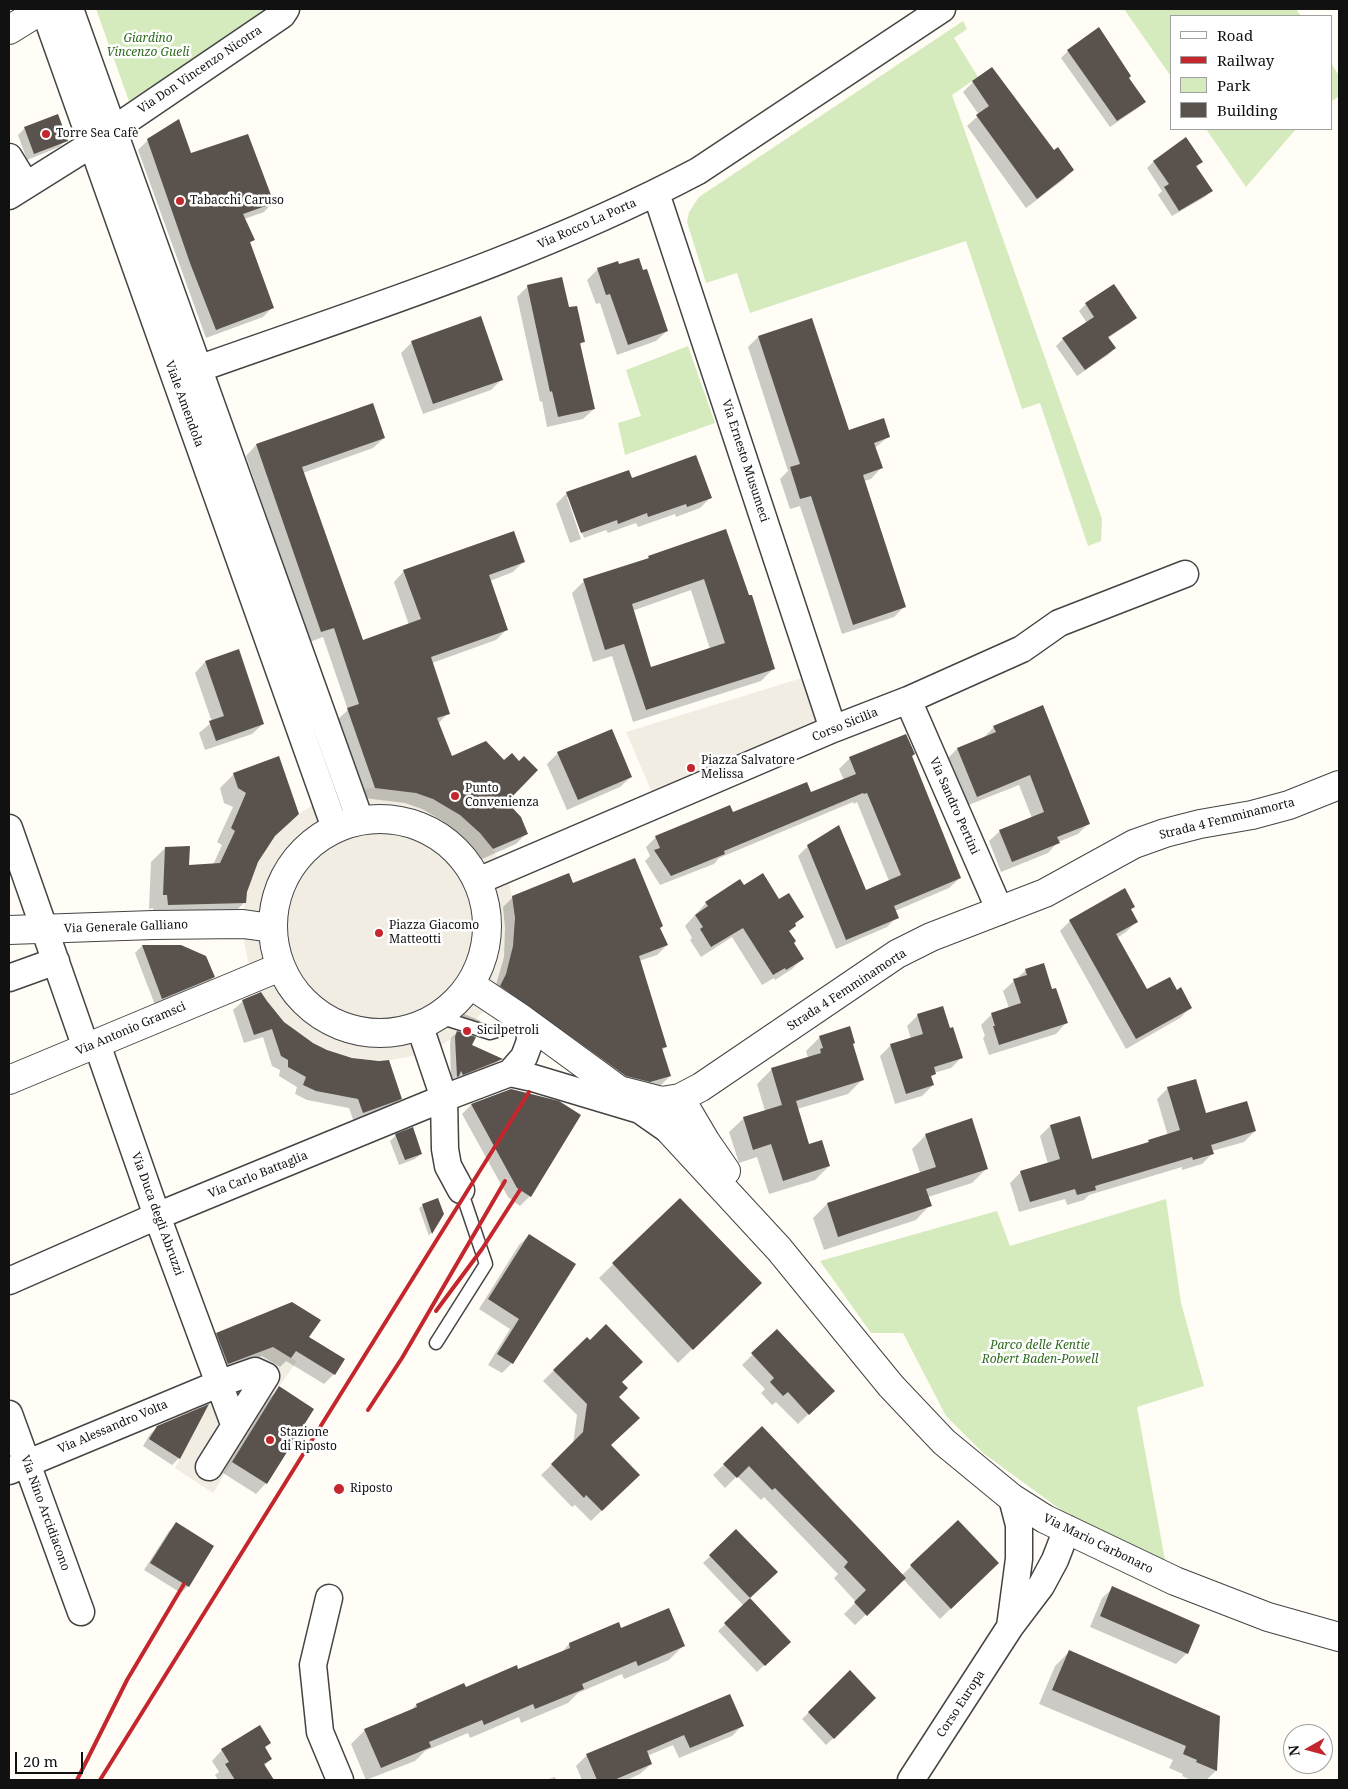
<!DOCTYPE html>
<html>
<head>
<meta charset="utf-8">
<style>
	body { margin:0 }
	#map { position:relative; width:1348px; height:1789px; overflow:hidden; background:#fffdf5; font-family:"Noto Serif",serif }
	canvas { display:block }
	.frame { position:absolute; inset:0; border:10px solid #111; pointer-events:none }
	.legend { position:absolute; left:1170px; top:15px; width:162px; height:115px; box-sizing:border-box; background:#fff; border:1px solid #a0a0a0; margin:0; padding:6px 9px; list-style:none; font-size:15px; color:#111 }
	.legend li { display:flex; align-items:center; gap:10px; height:25px }
	.legend b { width:25px; border:1px solid #a0a0a0 }
	.north { position:absolute; left:1283px; top:1724px; width:50px; height:50px; box-sizing:border-box; background:#fff; border:1px solid #a0a0a0; border-radius:50%; rotate:263deg; font-size:14px; font-weight:700; line-height:20px; text-align:center; color:#111 }
	.north::after { content:''; display:block; margin:auto; width:18px; height:22px; background:#c4262e; clip-path:polygon(50% 0,100% 100%,50% 72%,0 100%) }
	.scale { position:absolute; left:15px; top:1752px; width:68px; height:22px; box-sizing:border-box; border:2px solid #111; border-top:0; padding-left:6px; font-size:15px; line-height:18px; white-space:nowrap; color:#111; -webkit-text-stroke:4px #fff; paint-order:stroke }
</style>
</head>
<body>
<div id="map">
<canvas width="1348" height="1789"></canvas>
<div class="frame"></div>
<ul class="legend">
<li><b style="height:6px;background:#fff"></b>Road</li>
<li><b style="height:6px;background:#c4262e"></b>Railway</li>
<li><b style="height:14px;background:#d5ebbd"></b>Park</li>
<li><b style="height:14px;background:#5a524d"></b>Building</li>
</ul>
<div class="north">N</div>
<div class="scale">20 m</div>
</div>
<script>
const c = document.querySelector('canvas').getContext('2d');
c.lineJoin = 'round';
function fill(path, color) { c.fillStyle = color; c.fill(path, 'evenodd'); }
function trace(path, color, width, dash) { c.strokeStyle = color; c.lineWidth = width; c.lineCap = dash ? 'butt' : 'round'; c.setLineDash(dash || []); c.stroke(path); }
function label(font, color, halo, rows, align = 'center') {
  c.font = font + ' "Noto Serif",serif'; c.lineWidth = 5; c.setLineDash([]); c.textBaseline = 'middle'; c.strokeStyle = halo; c.fillStyle = color; for (const [text, x, y, turn = 0] of rows) {
    c.save(); c.translate(x, y); c.rotate((+turn || 0) * Math.PI / 180); c.textAlign = isNaN(turn) ? turn : align; if (halo) c.strokeText(text, 0, 0); c.fillText(text, 0, 0); c.restore();
  }
}
fill(new Path2D(`
	M96 9H274L129 101Z
	M1124 9H1296L1301 16H1172V78Z
	M963 21 967 29 954 38 978 77 952 95 1102 519 1101 541 1088 546 1040 403 1022 409 966 241 750 313 737 273 706 283 687 222 689 212 699 197Z
	M1332 64 1339 76V96L1332 101Z
	M1206 129H1296L1246 187Z
	M688 346 715 423 625 455 618 423 641 416 626 370Z
	M1166 1199 1181 1303 1204 1386 1137 1407 1165 1560 1068 1515 983 1453 946 1416 903 1333H871L820 1261 997 1211 1010 1246Z`), '#d5ebbd');
fill(new Path2D(`
	M815 674 833 729 657 804 626 732Z
	M243 924a136 136 0 1 1 272 0a136 136 0 1 1-272 0Z
	M273 1347 297 1361 279 1387 213 1493 175 1468 207 1408 203 1399 225 1366Z`), '#f1ede2');
fill(new Path2D(`
	M1099 29 1127 78 1145 102 1138 108 1110 127 1061 58 1068 51Z
	M973 82 1073 170 1063 180 1026 208 967 126 979 115 963 92Z
	M25 128 66 140 59 147 27 160 18 135Z
	M148 140 191 155 273 202 264 212 244 219 253 240 249 244 272 308 263 317 206 338 138 150Z
	M1154 161 1201 162 1196 168 1211 191 1205 197 1172 216 1158 195 1162 191 1147 168Z
	M598 269 667 331 656 341 617 355 600 303 596 304 587 280Z
	M528 286 568 309 583 342 580 345 594 409 583 419 547 427 542 401 540 402 517 297Z
	M1086 304 1136 318 1129 324 1108 338 1115 348 1108 355 1077 376 1056 346 1063 339 1087 323 1079 311Z
	M758 337 848 432 889 436 875 448 881 468 871 479 864 481 904 607 894 617 842 634 800 506 790 509 780 479 788 471 748 347Z
	M412 342 501 380 491 390 423 414 401 353Z
	M384 438 373 448 303 473 362 641 409 625 394 582 404 571 523 562 513 572 490 581 506 630 496 640 432 663 448 713 438 724 451 757 506 802 526 834 516 844 482 859 470 844 443 821 422 809 405 803 364 798 337 720 348 710 323 637 310 642 246 456 256 445Z
	M631 480 711 497 700 508 676 517 675 514 638 527 636 523 608 533 606 530 584 538 569 497H567L581 539 570 543 556 504 567 493Z
	M726 531 774 668 761 681 633 722 612 656 593 662 572 593 584 581 646 561 649 557ZM691 590 710 649 650 669 632 611Z
	M205 662 263 724 252 734 205 750 199 733 212 722 195 673Z
	M994 727 1089 823 1078 834 1058 842 1048 853 1001 872 989 841 1000 831 1032 818 1019 785 966 806 947 759 957 749 983 738Z
	M906 735 914 754 911 757 960 878 949 888 895 911 897 917 887 927 836 949 798 856 808 846 865 891 889 881 857 802 854 804 853 802 719 858 714 864 660 885 645 861 650 856 646 847 656 837 732 814 810 794 844 780 839 769 850 758Z
	M558 753 631 777 620 787 567 810 547 764Z
	M234 774 283 828 272 838 256 862 246 892 244 903 230 917 155 919 153 908 149 909 151 862 165 848 188 867 213 865 222 845 217 842 233 807 224 803 220 788Z
	M573 884 658 929 667 945 657 955 639 961 666 1047 661 1051 670 1076 660 1086 639 1091 491 996 496 985 504 957 505 928 503 907 513 897Z
	M744 887 779 901 802 917 788 932 792 943 802 959 792 969 775 980 774 978 762 985 732 937 701 957 690 940 692 938 685 926 706 903Z
	M1134 906 1130 910 1136 922 1126 932 1117 938 1146 991H1176L1191 1007 1180 1018 1126 1049 1060 931 1070 921Z
	M142 946H180L214 977 207 984 155 1005 135 953Z
	M1026 970 1051 991 1066 1023 1056 1034 989 1055 983 1038 985 1036 981 1025 992 1014 1009 1008 1003 991Z
	M243 1001 283 1022 312 1044 400 1099 391 1108 354 1122 349 1108 307 1100 295 1094 297 1087 279 1076 280 1070 272 1066 263 1037 244 1043 233 1010Z
	M464 1014 481 1021 478 1024 461 1019Z
	M918 1015 949 1029 961 1058 951 1068 934 1073 930 1078 933 1085 922 1096 895 1104 880 1056 891 1045 911 1039 907 1026Z
	M457 1032 471 1046 500 1059 495 1064 457 1080 456 1077 451 1082 450 1044 451 1038Z
	M820 1037 852 1045 862 1080 848 1094 797 1109 808 1146 829 1166 815 1180 769 1194 757 1157 739 1163 729 1132 744 1118 765 1111 757 1084 771 1070 808 1058 806 1051Z
	M1168 1088 1206 1114 1255 1131 1244 1142 1212 1151V1154L1202 1164 1182 1170V1167L1089 1195 1084 1200 1067 1205 1065 1199 1019 1212 1010 1183 1021 1172 1048 1164 1040 1136 1050 1126 1079 1117 1092 1160 1168 1136 1157 1099Z
	M511 1090 580 1116 530 1196 520 1206 508 1197 462 1114 471 1105Z
	M396 1135 421 1154 415 1159 399 1165 390 1141Z
	M926 1135 987 1168 972 1183 928 1197 930 1205 916 1220 824 1250 813 1218 827 1204 920 1173 912 1149Z
	M680 1199 760 1283 678 1363 599 1278Z
	M423 1205 443 1214 429 1236 419 1208Z
	M529 1235 574 1264 512 1363 502 1373 488 1365 510 1329 479 1309 519 1245Z
	M777 1331 833 1391 798 1424 776 1402 772 1405 761 1393 765 1389 742 1365Z
	M217 1334 307 1338 334 1374 324 1384 286 1361 280 1367 262 1356 218 1374 207 1344Z
	M587 1338 620 1382 610 1445 638 1475 591 1521 575 1505 572 1507 541 1475 573 1444 577 1415 543 1381Z
	M279 1388 266 1483 256 1494 223 1473 269 1399Z
	M206 1406 179 1458 172 1465 143 1446 150 1434 158 1427Z
	M762 1428 902 1575 958 1521 987 1574 940 1619 903 1579 855 1625 844 1614 856 1602 834 1578 838 1574 764 1497 761 1500 737 1476 725 1488 713 1475Z
	M176 1524 188 1586 181 1593 144 1570 169 1531Z
	M736 1531 776 1572 748 1599 789 1642 757 1672 718 1631 744 1606 703 1563Z
	M1113 1588 1187 1653 1176 1664 1090 1627 1102 1598Z
	M621 1629 683 1646 669 1660 624 1679 622 1674 578 1693 568 1703 521 1723 519 1717 470 1738 468 1733 425 1751 415 1761 366 1780 351 1744 365 1730 410 1711 416 1705 518 1671 561 1653 569 1644Z
	M1069 1652 1219 1717 1216 1771 1206 1780H1191L1182 1776 1183 1774 1169 1768 1173 1760 1039 1704 1055 1666Z
	M850 1672 875 1698 826 1745 802 1719Z
	M730 1695 742 1726 732 1736 679 1758 673 1745 647 1756 651 1764 640 1774 627 1780H582L576 1766 587 1755Z
	M269 1743 264 1748 271 1759 264 1766 273 1780H218L215 1775 219 1772 212 1761 222 1750Z
	M555 1777 556 1780H546Z`), '#0003');
fill(new Path2D(`
	M1099 27 1131 76 1129 78 1146 102 1117 121 1067 50Z
	M992 67 1054 150 1058 147 1074 170 1037 199 976 115 989 106 972 81Z
	M58 114 68 141 34 154 24 127Z
	M179 119 191 153 248 134 274 203 243 214 255 240 250 242 274 308 216 330 190 263 147 139Z
	M1186 137 1203 162 1196 166 1213 191 1179 211 1164 187 1169 184 1153 161Z
	M639 258 643 270 647 269 668 331 628 345 610 294 606 295 597 268 618 261 619 264Z
	M562 277 569 307 577 306 585 342 580 343 595 409 558 417 552 391 550 392 527 285Z
	M1114 284 1137 318 1108 337 1116 348 1085 370 1062 338 1094 317 1085 303Z
	M481 316 503 380 433 404 411 341Z
	M812 318 849 430 884 418 890 437 874 443 883 468 863 475 906 607 853 625 811 496 800 499 790 467 800 464 758 336Z
	M373 403 385 438 302 467 363 640 421 619 403 570 514 531 525 562 489 575 508 630 431 657 450 714 437 718 452 756 486 741 504 760 512 753 519 761 524 756 538 770 507 802 521 817 528 834 493 849 480 833 460 815 433 799 416 793 375 788 347 708 359 704 334 628 321 632 256 444Z
	M696 455 712 498 687 507 686 504 648 517 647 513 618 524 617 520 581 533 566 492 629 470 632 478Z
	M726 529 749 595H752L775 669 646 710 624 644 605 650 583 579 649 558 648 556ZM704 579 725 643 651 667 632 604Z
	M239 649 264 724 216 741 209 721 224 716 205 661Z
	M1043 705 1090 824 1057 837 1060 843 1012 862 999 830 1044 812 1030 775 977 797 957 748 996 732 993 726Z
	M612 729 632 777 578 800 557 752Z
	M906 734 915 754 912 756 961 878 894 906 899 918 846 940 807 845 839 825 866 890 901 875 867 793 864 794 863 793 724 851 725 854 671 876 654 850 660 848 655 836 730 805 733 812 807 782 811 792 856 774 849 757Z
	M279 756 299 814 275 836 258 862 247 892 246 903 168 905 167 895H163L165 847 190 846 189 865 220 863 235 831 231 828 246 793 238 788 233 773Z
	M635 858 663 926 660 928 668 945 639 956 667 1047 662 1048 671 1076 650 1082 626 1076 500 986 506 974 513 946 515 918 512 896 569 873 573 883Z
	M763 873 779 899 789 893 804 917 795 923 796 926 789 931 796 941 794 943 804 959 786 970 785 968 773 975 743 928 711 947 700 929 703 927 695 915 708 906 705 902 740 879 744 885Z
	M1125 888 1135 907 1131 909 1138 922 1116 934 1147 989 1170 977 1177 990 1181 987 1192 1008 1136 1039 1069 920Z
	M142 945H181L206 956 215 977 162 999Z
	M1044 963 1052 989 1056 988 1068 1023 999 1045 993 1026H995L991 1013 1021 1003 1013 979 1027 975 1025 969Z
	M261 992 267 1001 284 1022 313 1043 327 1050 352 1058 379 1061 389 1060 402 1099 363 1113 358 1099 316 1091 303 1085 306 1077 288 1067V1060L281 1056 272 1029 254 1035 242 1000Z
	M943 1006 950 1028 953 1027 963 1058 934 1067 936 1074 931 1076 934 1085 906 1094 890 1044 923 1034 917 1014Z
	M850 1026 855 1043 853 1044 864 1080 796 1101 809 1144 822 1140 830 1166 783 1181 771 1144 753 1150 743 1117 782 1105 771 1068 821 1053 820 1049 823 1048 819 1036Z
	M457 1031 476 1037 472 1045 503 1059 463 1075 461 1071 459 1076 457 1077 455 1037Z
	M1196 1079 1206 1113 1247 1101 1256 1131 1211 1145 1214 1154 1193 1160 1192 1157 1095 1186 1096 1190 1077 1195 1075 1189 1030 1202 1020 1171 1060 1159 1050 1125 1080 1116 1092 1159 1149 1142 1148 1140 1180 1130 1167 1087Z
	M511 1089 559 1101 581 1115 531 1197 517 1188 471 1104Z
	M972 1118 988 1169 926 1189 932 1206 838 1237 827 1203 936 1167 925 1134Z
	M413 1127 422 1154 405 1160 395 1134Z
	M438 1198 444 1214 432 1234 422 1204Z
	M680 1198 762 1283 693 1350 612 1263Z
	M529 1234 576 1264 513 1364 497 1354 519 1319 488 1299Z
	M292 1302 321 1320 309 1337 345 1359 335 1375 296 1351 291 1358 273 1347 228 1364 216 1333Z
	M606 1324 643 1362 622 1382 628 1388 619 1397 640 1418 611 1445 640 1475 602 1511 586 1495 584 1498 551 1464 583 1432 587 1404 553 1370 587 1337 590 1340Z
	M777 1329 835 1391 809 1415 788 1392 783 1396 770 1382 774 1378 751 1353Z
	M279 1386 314 1409 267 1484 232 1462Z
	M209 1404 180 1459 149 1439 157 1426Z
	M762 1426 906 1578 867 1616 854 1602 866 1590 844 1567 848 1562 775 1488 772 1490 749 1466 737 1478 723 1464Z
	M958 1520 999 1563 951 1609 910 1565Z
	M176 1522 214 1546 189 1587 150 1563Z
	M736 1529 778 1572 750 1598 709 1555Z
	M1112 1586 1200 1625 1188 1654 1100 1616Z
	M750 1598 791 1642 765 1666 724 1623Z
	M669 1608 685 1646 638 1666 636 1661 582 1684 584 1689 535 1709 533 1704 484 1725 482 1720 429 1742 431 1747 381 1768 364 1729 417 1707 416 1704 464 1683 466 1687 517 1665 518 1669 570 1648 569 1643 619 1622 621 1628Z
	M1069 1650 1220 1716 1217 1771 1196 1762 1197 1760 1183 1754 1186 1746 1052 1690Z
	M850 1670 876 1698 834 1739 808 1712Z
	M730 1694 744 1726 690 1748 684 1735 647 1751 652 1764 614 1780H597L586 1754Z
	M260 1725 271 1743 265 1747 272 1759 264 1764 274 1780H235L225 1764 229 1762 221 1749Z`), '#5a524d');
const service = new Path2D(`
	M439 1017 490 1033 504 1029 522 1019
	M436 1343 486 1264 461 1190`);
const minor = new Path2D(`
	M44 9 335 828
	M70 9 360 820
	M9 157 26 185
	M656 193 833 729
	M9 196 92 144 282 15 286 9
	M180 368 198 369C367 309 539 255 698 171L942 9
	M908 700 1000 911
	M9 828 86 1048
	M478 881 833 729 908 700 1022 649 1059 623 1185 574
	M9 978 56 961
	M420 1027 444 1098 445 1149 448 1166 461 1190
	M97 1044 157 1216 234 1424
	M510 1073 533 1078 640 1110 670 1131
	M9 1281 157 1216 444 1098 510 1073 524 1057 530 1041 529 1024
	M9 1414 81 1612
	M9 1471 218 1384 255 1371 266 1376 209 1467
	M329 1598 313 1665 320 1732 340 1780
	M1010 1627 1019 1559V1525L1012 1498
	M911 1780 1010 1627 1041 1586 1055 1560 1067 1529`);
const tertiary = new Path2D(`
	M9 30 43 9
	M273 926a107 107 0 1 1 214 0a107 107 0 1 1-214 0Z
	M9 930 153 925 243 924 272 928
	M471 985 522 1019 619 1090 662 1101 680 1098 701 1087 897 954 931 937 1045 893 1134 844 1165 833 1200 824 1252 815 1289 805 1339 785
	M9 1080 280 967
	M680 1098 706 1142 726 1171
	M662 1101 663 1113 670 1131 779 1249 891 1386 944 1442 1012 1498 1045 1519 1175 1581 1268 1617 1339 1637`);
trace(service, '#444', 15);
trace(minor, '#444', 29);
trace(tertiary, '#444', 30);
trace(service, '#fff', 12);
trace(minor, '#fff', 26);
trace(tertiary, '#fff', 28);
trace(new Path2D(`
	M436 1311 482 1249 520 1190
	M368 1410 402 1358 505 1181
	M77 1780 127 1680 184 1584
	M100 1780 529 1092`), '#c4262e', 4);
for (const [x, y, r, color] of [
	[46,134,5,"#c4262e"],
	[180,201,5,"#c4262e"],
	[691,768,5,"#c4262e"],
	[455,796,5,"#c4262e"],
	[379,933,5,"#c4262e"],
	[467,1031,5,"#c4262e"],
	[270,1440,5,"#c4262e"],
	[339,1489,6,"#c4262e"]
]) { const dot = new Path2D(); dot.arc(x, y, r, 0, 2 * Math.PI); c.fillStyle = color; c.fill(dot); trace(dot, '#fff', 2); }
label('italic 12px', '#2f6b1f', '#fff', [
	["Giardino",148,39],
	["Vincenzo Gueli",148,53],
	["Parco delle Kentie",1040,1346],
	["Robert Baden-Powell",1040,1360]
]);
label('12px', '#111', '#fff', [
	["Via Don Vincenzo Nicotra",200,70,-34],
	["Via Rocco La Porta",587,224,-24],
	["Viale Amendola",184,404,70],
	["Via Ernesto Musumeci",745,461,72],
	["Corso Sicilia",845,725,-22],
	["Via Sandro Pertini",954,806,66],
	["Strada 4 Femminamorta",1227,819,-14],
	["Via Generale Galliano",126,927,-2],
	["Strada 4 Femminamorta",847,990,-33],
	["Via Antonio Gramsci",131,1029,-23],
	["Via Carlo Battaglia",258,1175,-22],
	["Via Duca degli Abruzzi",157,1214,70],
	["Via Alessandro Volta",113,1427,-23],
	["Via Nino Arcidiacono",45,1513,70],
	["Via Mario Carbonaro",1098,1544,26],
	["Corso Europa",961,1704,-57]
]);
label('12px', '#111', '#fff', [
	["Torre Sea Cafè",56,134],
	["Tabacchi Caruso",190,201],
	["Piazza Salvatore",701,761],
	["Melissa",701,775],
	["Punto",465,789],
	["Convenienza",465,803],
	["Piazza Giacomo",389,926],
	["Matteotti",389,940],
	["Sicilpetroli",477,1031],
	["Stazione",280,1433],
	["di Riposto",280,1447],
	["Riposto",350,1489]
], 'left');
</script>
</body>
</html>
